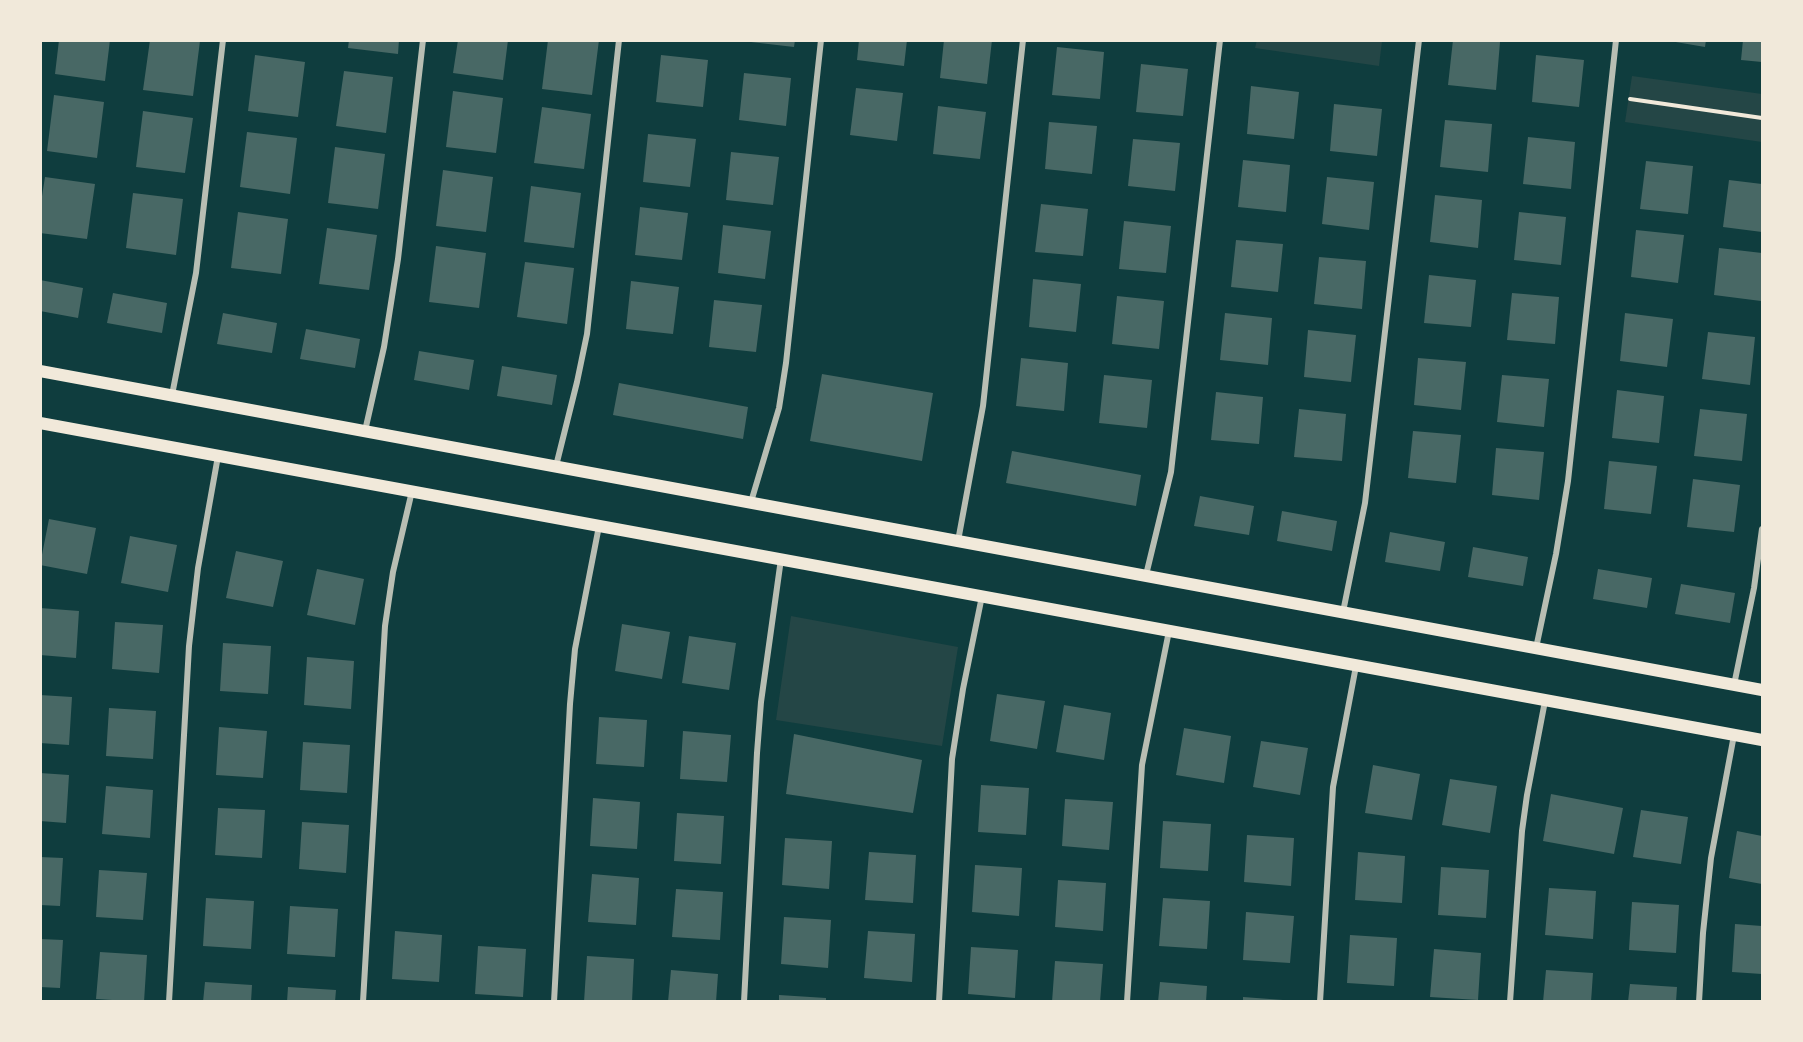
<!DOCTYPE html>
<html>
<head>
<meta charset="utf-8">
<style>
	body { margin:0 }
	#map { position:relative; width:1803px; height:1042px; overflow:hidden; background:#0f3d3e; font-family:Helvetica,sans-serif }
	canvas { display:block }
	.frame { position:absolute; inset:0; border:42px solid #f1e9da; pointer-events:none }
</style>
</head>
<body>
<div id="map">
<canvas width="1803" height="1042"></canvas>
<div class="frame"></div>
</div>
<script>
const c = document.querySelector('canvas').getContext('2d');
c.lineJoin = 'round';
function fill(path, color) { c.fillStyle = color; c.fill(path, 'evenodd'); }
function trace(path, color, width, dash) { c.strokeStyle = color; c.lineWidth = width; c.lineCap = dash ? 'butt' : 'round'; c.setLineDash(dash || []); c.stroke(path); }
fill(new Path2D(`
	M1257 40H1382V41L1379 66 1255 48Z
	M1632 76 1762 94V142L1625 122Z
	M791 616 958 647 942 746 776 720Z`), '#244646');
fill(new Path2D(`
	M59 40H110L105 81 55 74Z
	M150 40 200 41 193 96 143 90Z
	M349 40H399L398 54 348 48Z
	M458 40H508L503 80 453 73Z
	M548 40H599L592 95 542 89Z
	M751 40H795L794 47 751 42Z
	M859 40H907L904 66 857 60Z
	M944 40H992L987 84 940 78Z
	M1453 40 1500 42 1496 90 1448 85Z
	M1664 40H1706L1705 47Z
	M1743 40H1762V62L1741 60Z
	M1057 47 1104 52 1100 99 1052 95Z
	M255 55 305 62 298 117 248 111Z
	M661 55 708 60 703 107 656 102Z
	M1536 55 1584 60 1579 107 1532 102Z
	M1141 64 1188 69 1183 116 1136 112Z
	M344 71 393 77 386 133 336 126Z
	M744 73 791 78 786 126 739 120Z
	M1251 86 1299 92 1294 139 1247 134Z
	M856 88 903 93 897 141 850 135Z
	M453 91 503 98 496 153 446 147Z
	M54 95 104 102 97 158 47 151Z
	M1334 104 1382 109 1377 156 1330 151Z
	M938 106 986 112 980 159 933 154Z
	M542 107 591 114 584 169 534 163Z
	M143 111 193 118 185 173 136 167Z
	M1445 120 1492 124 1488 172 1440 167Z
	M1049 122 1097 126 1092 174 1045 169Z
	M247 132 297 138 290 194 240 187Z
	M648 134 696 139 690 187 643 182Z
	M1528 137 1575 142 1571 189 1523 184Z
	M1133 139 1180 143 1175 191 1128 186Z
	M335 147 385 154 378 209 328 203Z
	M731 152 779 157 773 205 726 200Z
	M1243 160 1290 165 1286 212 1238 207Z
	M1646 161 1693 166 1688 214 1640 209Z
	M443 170 493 177 486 232 436 226Z
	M45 177 95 184 87 239 40 233V209Z
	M1327 177 1374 182 1369 230 1322 224Z
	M1729 180 1762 184V232L1723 227Z
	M531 186 581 193 574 248 524 242Z
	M133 193 183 199 176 255 126 248Z
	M1435 195 1482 200 1478 248 1430 242Z
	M1041 204 1088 209 1083 256 1035 252Z
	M640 207 688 213 682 260 635 255Z
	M238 212 288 219 281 274 231 268Z
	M1519 212 1566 217 1561 265 1514 260Z
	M1124 221 1171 226 1166 273 1119 269Z
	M723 225 771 231 765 279 718 273Z
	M327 228 377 235 369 290 319 284Z
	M1636 230 1684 235 1678 283 1631 277Z
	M1236 240 1283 244 1278 292 1231 287Z
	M436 246 486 253 479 308 429 302Z
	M1719 248 1762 253 1761 301 1714 295Z
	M1319 257 1366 261 1362 309 1314 304Z
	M525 262 574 268 567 324 517 317Z
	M1429 275 1476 280 1471 327 1424 323Z
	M1033 279 1081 284 1076 332 1029 327Z
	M40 280 83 288 78 318 40 311Z
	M631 281 679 287 673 334 626 329Z
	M113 293 167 303 162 333 107 323Z
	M1512 293 1559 297 1555 344 1507 340Z
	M1117 296 1164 301 1159 349 1112 344Z
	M714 300 762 305 756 352 709 347Z
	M223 313 277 323 272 353 217 344Z
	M1225 313 1272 318 1268 365 1220 360Z
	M1625 313 1673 319 1667 367 1620 361Z
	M306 329 360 339 355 368 300 359Z
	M1308 330 1356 335 1351 382 1304 377Z
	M1708 332 1755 337 1750 385 1702 379Z
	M419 351 474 360 469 390 414 380Z
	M1021 358 1068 363 1064 411 1016 406Z
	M1418 358 1466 362 1461 410 1414 405Z
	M502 366 557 375 552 405 497 396Z
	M822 374 933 393 922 461 810 441Z
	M1104 375 1152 380 1147 428 1099 423Z
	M1502 375 1549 379 1544 427 1497 422Z
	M619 383 748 407 743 439 613 415Z
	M1617 390 1664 396 1659 443 1612 438Z
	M1216 392 1263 397 1259 444 1211 440Z
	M1299 409 1346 414 1342 461 1294 457Z
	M1700 409 1747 414 1742 461 1694 456Z
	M1413 431 1461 435 1456 483 1408 478Z
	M1496 448 1544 452 1539 500 1492 495Z
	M1012 451 1141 475 1136 506 1006 483Z
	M1609 461 1657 466 1651 514 1604 509Z
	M1693 479 1740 485 1734 532 1687 527Z
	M1200 496 1254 506 1249 535 1194 526Z
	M1282 511 1337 521 1332 551 1277 541Z
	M49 519 96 528 87 574 40 565Z
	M1390 532 1445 542 1440 571 1385 562Z
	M130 536 177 545 168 592 121 583Z
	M1473 547 1528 557 1523 586 1468 577Z
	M236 551 283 561 273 607 226 598Z
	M317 569 364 579 355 625 307 615Z
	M1598 569 1652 578 1647 608 1593 599Z
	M1681 584 1735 593 1730 623 1675 614Z
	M40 608 79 611 76 658 40 655Z
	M115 622 163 625 159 673 112 669Z
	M622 624 670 632 662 679 615 671Z
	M689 636 736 643 729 690 682 683Z
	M223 643 271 646 268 694 220 691Z
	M307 657 354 661 351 709 304 705Z
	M997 694 1045 701 1037 749 990 741Z
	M40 695 72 697 69 745 40 743Z
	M1064 705 1111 713 1104 760 1056 752Z
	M109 708 156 711 153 759 106 756Z
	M599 717 647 720 644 767 596 764Z
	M219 727 267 731 263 778 216 775Z
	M1184 728 1231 736 1224 783 1176 775Z
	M683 731 731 735 727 782 680 779Z
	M794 734 922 760 913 813 786 794Z
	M1261 741 1308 748 1300 795 1253 787Z
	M303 742 350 745 347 793 300 790Z
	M1373 765 1420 774 1412 820 1365 813Z
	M40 773 69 775 66 823 40 821Z
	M1450 779 1497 786 1490 833 1442 825Z
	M981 785 1029 788 1026 835 978 832Z
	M106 786 153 790 150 838 102 834Z
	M1551 794 1623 808 1614 854 1543 841Z
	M593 798 640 802 637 849 590 846Z
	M1065 799 1113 802 1109 850 1062 846Z
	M218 808 265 810 262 858 215 855Z
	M1641 810 1688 817 1681 864 1633 857Z
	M677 813 724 816 721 864 674 861Z
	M1163 821 1211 824 1208 871 1160 868Z
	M302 822 349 825 346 873 299 869Z
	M1737 831 1762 836V884L1729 878Z
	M1247 835 1294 838 1291 886 1244 882Z
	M785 838 832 841 829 889 782 885Z
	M869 852 916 855 913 903 865 900Z
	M1358 852 1405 856 1402 903 1355 900Z
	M40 857 63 858 60 906 40 905Z
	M975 865 1022 868 1019 916 972 912Z
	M1441 867 1489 870 1486 918 1438 915Z
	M99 870 147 873 143 920 96 917Z
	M592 874 639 878 636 925 588 922Z
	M1058 880 1106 883 1103 931 1055 927Z
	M1549 888 1596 891 1593 939 1545 935Z
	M676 889 723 892 720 940 672 937Z
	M206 898 254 901 251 949 203 946Z
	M1163 898 1210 901 1207 949 1159 946Z
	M1632 902 1679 905 1676 953 1629 950Z
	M290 906 338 909 335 957 287 954Z
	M1246 912 1294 916 1290 963 1243 960Z
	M784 917 831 920 828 968 781 964Z
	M1735 924 1762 926V974L1732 972Z
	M395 931 442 935 439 982 392 979Z
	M868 931 915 934 912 982 864 978Z
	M1350 935 1397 938 1394 986 1347 983Z
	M40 939 63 940 60 988 40 987Z
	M478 946 526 949 523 997 475 994Z
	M971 947 1018 950 1015 998 968 994Z
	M1434 949 1481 953 1478 1000 1430 997Z
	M100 952 147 955 144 1002 96 999Z
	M587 956 634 959 632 1002H584Z
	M1055 961 1103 964 1100 1002H1052Z
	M671 970 718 974 716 1002H668Z
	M1546 970 1593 973 1591 1002H1543Z
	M205 982 252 985 251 1002H203Z
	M1160 982 1207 986 1206 1002H1158Z
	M1630 984 1677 987 1676 1002H1628Z
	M288 987 336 990 335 1002H287Z
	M779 995 826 998V1002H779Z
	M1243 997 1283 1000V1002H1243Z`), '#486865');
trace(new Path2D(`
	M1630 99 1762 118`), '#f1e9da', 4);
trace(new Path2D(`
	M172 395 196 273 223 40
	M365 431 384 347 398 259 423 40
	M556 466 577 382 587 334 619 40
	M751 502 779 408 786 363 821 40
	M958 541 983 406 1023 40
	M1146 575 1171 472 1220 40
	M1343 612 1365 503 1419 40
	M1536 648 1556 554 1568 481 1616 40
	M1734 685 1754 588 1762 529
	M169 1002 189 646 198 568 218 456
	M363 1002 385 626 393 572 412 491
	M554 1002 570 704 575 649 599 526
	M744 1002 757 753 761 702 781 559
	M939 1002 952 759 963 689 982 596
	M1127 1002 1142 765 1169 631
	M1320 1002 1333 787 1356 666
	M1510 1002 1522 831 1527 795 1545 701
	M1699 1002 1703 933 1711 858 1734 735`), '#b8beb3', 6);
trace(new Path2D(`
	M40 371 1762 690
	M40 423 1762 740`), '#f1e9da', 12);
</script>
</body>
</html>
